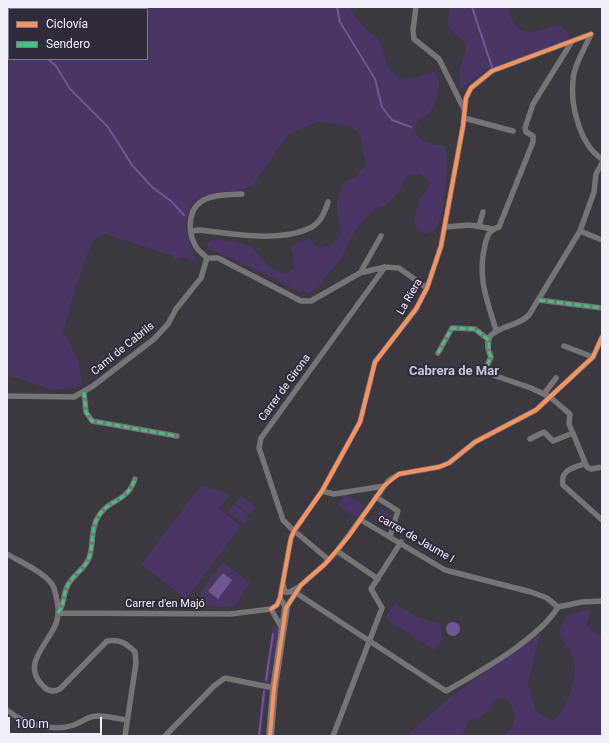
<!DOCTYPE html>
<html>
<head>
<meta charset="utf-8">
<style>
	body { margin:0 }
	#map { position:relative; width:609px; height:743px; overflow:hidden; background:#3b3840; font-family:Roboto,sans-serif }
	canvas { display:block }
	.frame { position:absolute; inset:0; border:8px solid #f3effa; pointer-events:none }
	.legend { position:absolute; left:8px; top:8px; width:140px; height:52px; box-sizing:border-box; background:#302a3a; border:1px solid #7e7987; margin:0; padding:5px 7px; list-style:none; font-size:12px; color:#f3effa }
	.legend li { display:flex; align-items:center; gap:8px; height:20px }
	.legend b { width:20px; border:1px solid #7e7987 }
	.scale { position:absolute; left:8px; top:717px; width:94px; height:18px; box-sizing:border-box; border:2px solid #f3effa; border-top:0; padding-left:5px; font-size:12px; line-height:14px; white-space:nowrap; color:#f3effa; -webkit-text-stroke:3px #302a3a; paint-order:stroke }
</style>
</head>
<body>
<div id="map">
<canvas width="609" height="743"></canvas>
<div class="frame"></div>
<ul class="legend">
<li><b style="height:5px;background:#f8935d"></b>Ciclovía</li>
<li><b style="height:5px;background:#40c37c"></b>Sendero</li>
</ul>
<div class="scale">100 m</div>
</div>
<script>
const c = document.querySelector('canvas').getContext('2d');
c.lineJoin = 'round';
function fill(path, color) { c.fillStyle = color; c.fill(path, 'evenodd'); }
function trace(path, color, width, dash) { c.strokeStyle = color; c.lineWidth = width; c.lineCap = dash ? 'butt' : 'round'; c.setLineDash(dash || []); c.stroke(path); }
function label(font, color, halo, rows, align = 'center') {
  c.font = font + ' Roboto,sans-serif'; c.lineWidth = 4; c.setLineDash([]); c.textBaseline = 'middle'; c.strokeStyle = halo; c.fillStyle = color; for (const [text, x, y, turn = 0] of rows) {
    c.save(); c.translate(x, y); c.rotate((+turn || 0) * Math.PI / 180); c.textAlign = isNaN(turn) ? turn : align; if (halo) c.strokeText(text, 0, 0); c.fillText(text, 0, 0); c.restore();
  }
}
fill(new Path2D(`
	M7 7H349C354 15 361 24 368 31 372 35 377 37 380 41 385 47 383 52 385 59 395 87 412 79 433 72L436 73C444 85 435 102 429 114L417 121 415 129C418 144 433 144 445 146 450 157 444 219 436 228 434 230 430 232 427 233 423 234 419 232 417 229 414 221 415 211 418 204 422 192 437 186 421 174L408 175 398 193 385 206 379 207 368 214 349 240 342 257 327 275 319 287 309 293 295 290 250 267 209 249 206 244C207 243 210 241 211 240 216 239 247 243 251 247 260 255 281 287 295 266L291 247 299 242 309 238 316 246 321 248C325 248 329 245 333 243 347 234 336 219 337 205 337 197 342 187 345 181L355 178 366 165 360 136 357 131 346 125 317 122 290 134 282 143 254 184 239 192 202 196 191 205 185 226 195 258 194 261 183 257 172 261 173 256 105 234 92 241 72 299 63 332 79 362 82 386 53 390 7 375ZM9 9H147V59H9Z
	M451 7H508C521 64 560 0 570 40L485 71 459 90 460 69 467 45C455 30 441 32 451 7Z
	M201 486 225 492 229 496 219 509 241 526 186 599 141 564Z
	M344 494 365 505 357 517 338 506Z
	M241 495 256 507 250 515 235 503Z
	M234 504 249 516 244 524 228 512Z
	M382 508 392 516 387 527 374 520Z
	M223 562 250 583 233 608 201 605 200 592Z
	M395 603 417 617 441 624 442 640 434 650 385 618Z
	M591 609 587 624 590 630 602 637V736H490L507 734C518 725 517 703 502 698L494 700 488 711 475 720 469 719 462 736H406L453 695 540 634 528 683 536 711 552 721C566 714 576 680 575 666 573 655 564 641 559 632L567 615Z
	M273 625 280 627 267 691 262 736H257L261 702Z`), '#4a3664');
fill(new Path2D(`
	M223 573 232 580 218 599 208 591Z
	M446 629a7 7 0 1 1 14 0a7 7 0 1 1-14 0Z`), '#6f5892');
trace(new Path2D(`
	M337 7 340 22 375 79 382 107 392 120 411 127
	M472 7 492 67
	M7 23 9 25
	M48 59 56 66 70 89 108 127 132 165 152 187 171 201 184 215
	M266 680 273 634
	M259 736 264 691`), '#6f5892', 2);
trace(new Path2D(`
	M416 7 413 30 414 39 439 59 464 109
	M591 34C585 48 574 65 573 80 570 105 580 145 602 159
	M464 118 513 131
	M602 163 596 174 594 192 580 231 529 315C514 331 476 325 491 357L484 372 531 388 550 397 570 414 569 424 587 467 591 469 602 467
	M479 226 483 212
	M445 227 470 225 493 229
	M191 231 200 230C233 234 281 243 312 227 321 222 325 212 328 202
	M580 231 602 240
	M207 258H218L301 301H311L360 273 385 267 399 268 427 288
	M207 258C203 254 197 250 195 245 187 230 188 206 206 199 216 194 231 195 242 194
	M360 273 381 236
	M539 300 602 308
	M496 330C487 300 477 277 485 245 487 236 489 230 499 227L533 142V136L526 132 525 128 533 104 571 43
	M564 346 593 357
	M438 353 452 328 475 329 489 340
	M84 392 86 412 92 421 177 436
	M544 394 556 378
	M7 396 74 397 93 386 154 339 168 324 176 309 201 278 207 258
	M530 439 544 432 553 441 573 433
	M584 464C573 468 560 470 563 485L602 520
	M322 491 334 494 384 486
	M376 497 398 511 390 536
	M361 520 445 570 531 592 547 598 558 607
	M294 531 283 520 259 448 261 438 385 267
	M298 534 329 560
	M337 551 378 579
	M7 554C20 562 49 574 54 588 56 595 59 606 58 613 58 639 16 661 44 687 49 692 54 692 60 689L107 641C120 639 126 643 135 652L136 663 125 736
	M283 584 285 592H290L299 587
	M296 593 446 691C479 672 539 639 558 607L582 602 602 601
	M280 598 286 608 301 585 325 564 337 551 389 480 399 474 439 467 449 463 475 442 536 410 593 357 602 337
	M271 609 277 605 280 598 291 538 294 531 322 491 360 422 375 362 416 309 427 288 441 246 463 126 466 98 471 88 492 71 591 34
	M271 609 283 630
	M58 613 230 614 271 609
	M58 613C66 602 62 595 68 585 73 575 85 569 89 558 94 545 90 530 98 517 108 499 127 503 135 479
	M7 710C24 724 53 732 74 725 82 722 88 716 97 716 106 715 117 719 127 720
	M165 736 214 686 225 678 274 688
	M333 736 382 608 371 589 401 542`), '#767477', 5.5);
trace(new Path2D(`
	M270 736 274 688 286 608`), '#78777c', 8);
trace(new Path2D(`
	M539 300 602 308
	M438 353 452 328 475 329 489 340V352L491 357 484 372
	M84 392 86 412 92 421 177 436
	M58 613C66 602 62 595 68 585 73 575 85 569 89 558 94 545 90 530 98 517 108 499 127 503 135 479`), '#40c37c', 3, [6, 3]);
trace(new Path2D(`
	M271 609 277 605 280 598 291 538 294 531 322 491 360 422 375 362 416 309 427 288 441 246 463 126 466 98 471 88 492 71 591 34
	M270 736 274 688 286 608 301 585 325 564 349 536 384 486 399 474 439 467 449 463 475 442 536 410 593 357 602 337`), '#f8935d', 4);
label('11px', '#f3effa', '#302a3a', [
	["La Riera",410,297,-60],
	["Camí de Cabrils",123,349,-39],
	["Carrer de Girona",285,388,-54],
	["carrer de Jaume I",416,539,30],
	["Carrer d'en Majó",165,604]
]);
label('bold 13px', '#ccc5da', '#302a3a', [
	["Cabrera de Mar",454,372]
]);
</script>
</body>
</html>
